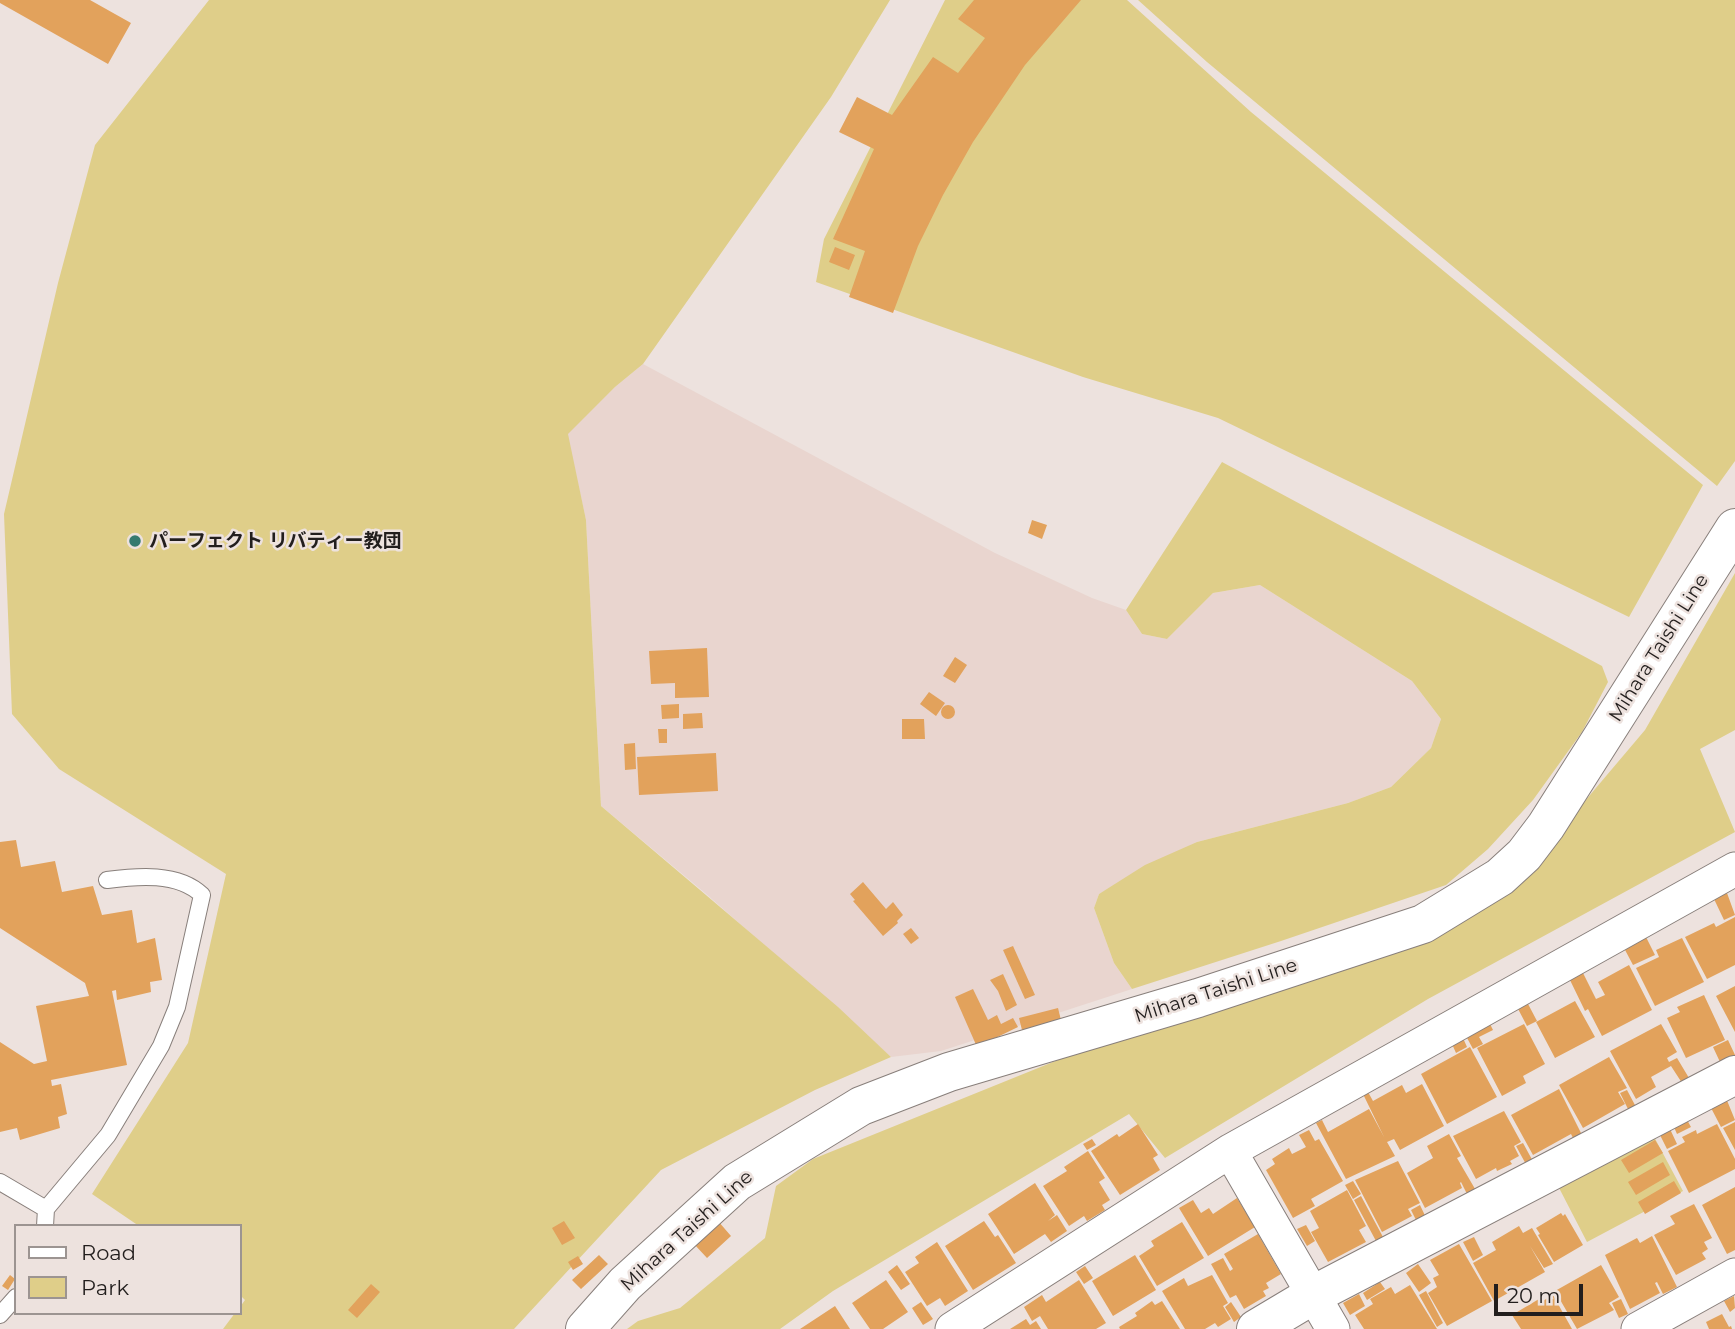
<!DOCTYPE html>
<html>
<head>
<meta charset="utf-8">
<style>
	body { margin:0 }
	#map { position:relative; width:1735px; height:1329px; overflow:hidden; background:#ede2de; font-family:Montserrat,sans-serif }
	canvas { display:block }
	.legend { position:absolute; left:14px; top:1224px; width:228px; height:91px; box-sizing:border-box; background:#ede2de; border:2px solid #9c9491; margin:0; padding:9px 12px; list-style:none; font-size:21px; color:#221e1d }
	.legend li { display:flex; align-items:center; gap:14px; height:35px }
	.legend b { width:35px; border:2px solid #9c9491 }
	.scale { position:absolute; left:1494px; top:1284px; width:89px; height:32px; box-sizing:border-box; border:4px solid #221e1d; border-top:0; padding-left:9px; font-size:21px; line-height:24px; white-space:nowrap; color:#221e1d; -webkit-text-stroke:5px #ede2de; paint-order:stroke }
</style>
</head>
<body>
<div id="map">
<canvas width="1735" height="1329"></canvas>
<ul class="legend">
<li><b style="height:9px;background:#fff"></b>Road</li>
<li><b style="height:19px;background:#dfce89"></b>Park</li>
</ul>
<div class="scale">20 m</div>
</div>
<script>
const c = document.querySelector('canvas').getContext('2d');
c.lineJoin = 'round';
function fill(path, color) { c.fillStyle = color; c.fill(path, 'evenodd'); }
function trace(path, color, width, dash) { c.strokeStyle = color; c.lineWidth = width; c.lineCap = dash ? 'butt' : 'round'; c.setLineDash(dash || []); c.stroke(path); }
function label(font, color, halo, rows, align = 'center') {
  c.font = font + ' Montserrat,"Noto Sans JP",sans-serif'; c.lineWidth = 5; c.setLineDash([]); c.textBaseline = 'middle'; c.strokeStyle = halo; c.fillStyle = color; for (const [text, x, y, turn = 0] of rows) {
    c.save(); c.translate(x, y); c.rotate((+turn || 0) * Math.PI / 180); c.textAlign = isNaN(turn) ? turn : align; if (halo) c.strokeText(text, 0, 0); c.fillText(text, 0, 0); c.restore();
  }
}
fill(new Path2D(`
	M643 364 995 553 1092 598 1126 610 1142 634 1167 639 1213 593 1260 585 1412 681 1441 719 1431 748 1391 787 1348 803 1197 842 1099 894 1094 908 1114 963 1132 989 941 1051 891 1057 705 893 601 806 586 520 567 434 615 387Z`), '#e9d5cf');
fill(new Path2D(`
	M209 0H890L831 97 643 364 615 387 568 434 586 520 601 806 838 1007 891 1057 815 1090 661 1170 514 1329H223L235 1313H240V1307L245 1300 240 1295V1226H139L92 1194 188 1043 226 874 59 769 12 714 4 514 58 283 95 145Z
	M945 0H1127L1251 112 1703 485 1629 617 1218 418 1083 377 816 282 824 239Z
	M1138 0H1735V461L1717 486 1207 62Z
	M1222 462 1602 666 1608 682 1582 732 1533 800 1488 849 1446 885 1281 941 1132 989 1114 963 1094 908 1099 894 1145 865 1197 842 1348 803 1391 787 1431 748 1441 719 1412 681 1260 585 1213 593 1167 639 1142 634 1126 610Z
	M1735 573V730L1700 749 1735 832 1428 999 1165 1158 1129 1114 833 1291 780 1329H627L638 1321 680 1308 765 1238 776 1186 813 1159 1100 1043 1373 959 1579 808 1645 730Z
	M1652 1133 1683 1191 1587 1242 1557 1184Z`), '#dfce89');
fill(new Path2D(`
	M0 0H90L131 23 108 64 0 3Z
	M974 0H1081L1025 65 973 142 943 195 918 246 893 313 849 297 865 251 833 239 874 149 839 132 857 97 892 115 933 57 958 73 985 38 958 19Z
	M835 247 855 255 849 270 829 262Z
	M1032 520 1047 525 1042 539 1028 533Z
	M707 648 709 697 675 698V683L651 684 649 651Z
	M955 657 967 665 955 683 943 676Z
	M929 692 945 703 936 716 920 704Z
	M679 704V718L662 719 661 705Z
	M941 712a7 7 0 1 1 14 0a7 7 0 1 1-14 0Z
	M702 713 703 728 683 729V714Z
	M902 719H924L925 739H902Z
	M658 729H667V743H659Z
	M635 743 636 769 625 770 624 744Z
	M716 753 718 791 639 795 637 757Z
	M16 840 21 867 55 861 62 892 93 886 102 915 132 910 137 943 155 938 162 980 150 982 151 992 117 1000 116 990 112 991 127 1065 51 1080 52 1086 61 1084 67 1114 58 1117 60 1128 20 1140 17 1128 0 1132V1042L34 1064 47 1061 36 1006 89 996 85 983 0 928V842Z
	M863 882 886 909 893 902 903 915 897 921 898 923 883 936 853 901 855 900 850 894Z
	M1727 893 1735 915 1724 920 1714 899Z
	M1735 917V965L1707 979 1685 937 1714 923 1716 927Z
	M911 928 919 938 911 944 903 934Z
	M1646 937 1655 955 1633 965 1624 948Z
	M1682 938 1704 982 1655 1006 1636 968 1659 957 1656 950Z
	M1013 946 1035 995 1025 999 1003 950Z
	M1629 965 1652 1010 1602 1036 1588 1009 1585 1011 1569 978 1582 971 1596 999 1605 995 1598 982Z
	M1003 974 1017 1005 1006 1011 998 991 990 980Z
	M1735 986V1032L1716 996Z
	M973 989 988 1020 997 1015 1001 1024 1013 1018 1018 1027 977 1047 955 997Z
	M1704 995 1725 1040 1686 1058 1667 1018 1680 1012 1677 1007Z
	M1575 1001 1595 1037 1555 1058 1536 1022Z
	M1527 1002 1537 1021 1527 1026 1517 1007Z
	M1058 1008 1061 1020 1022 1030 1019 1018Z
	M1489 1022 1493 1030 1479 1037 1483 1044 1473 1049 1466 1036Z
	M1524 1024 1545 1064 1523 1076 1526 1083 1502 1096 1477 1048Z
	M1661 1024 1677 1052 1667 1058 1669 1062 1677 1058 1689 1078 1682 1083 1671 1066 1651 1077 1656 1087 1636 1099 1610 1051Z
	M1463 1038 1467 1047 1456 1053 1452 1044Z
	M1728 1040 1735 1055 1720 1062 1713 1047Z
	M1470 1047 1497 1097 1447 1124 1421 1074Z
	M1609 1057 1627 1088 1618 1092 1625 1104 1583 1128 1559 1085Z
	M1422 1084 1444 1126 1400 1150 1394 1139 1387 1142 1395 1156 1346 1179 1316 1123 1322 1120 1328 1132 1369 1109 1384 1137 1363 1094 1368 1092 1373 1101 1402 1085 1406 1093Z
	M1559 1089 1583 1137 1575 1142 1571 1134 1533 1155 1511 1115Z
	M1627 1090 1636 1107 1629 1111 1620 1093Z
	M1726 1098 1735 1120 1721 1127 1710 1106Z
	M1504 1111 1521 1142 1514 1146 1519 1156 1510 1161 1512 1164 1497 1171 1496 1168 1476 1179 1453 1136Z
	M1686 1118 1691 1127 1677 1134 1673 1125Z
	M1735 1122V1150L1723 1128Z
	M1138 1124 1158 1155 1153 1158 1160 1170 1120 1195 1091 1151 1117 1134 1119 1137Z
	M1717 1124 1735 1159V1169L1689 1193 1668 1151 1685 1142 1682 1137 1696 1130 1697 1134Z
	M1670 1129 1677 1144 1667 1149 1660 1135Z
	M1309 1130 1315 1141 1319 1139 1343 1181 1311 1199 1315 1206 1293 1218 1266 1170 1275 1164 1272 1159 1289 1148 1292 1154 1306 1147 1299 1135Z
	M1449 1134 1461 1156 1457 1158 1478 1194 1469 1198 1461 1182 1460 1183 1462 1188 1425 1208 1407 1173 1433 1158 1427 1146Z
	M1092 1139 1096 1145 1087 1150 1083 1144Z
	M1655 1140 1663 1153 1629 1173 1621 1160Z
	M1523 1143 1535 1165 1528 1168 1516 1146Z
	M1088 1151 1105 1178 1099 1182 1110 1200 1102 1205 1105 1210 1087 1221 1084 1216 1069 1226 1043 1186 1067 1171 1064 1167Z
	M1398 1161 1420 1203 1408 1209 1412 1216 1382 1232 1355 1180Z
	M1663 1162 1670 1175 1636 1195 1628 1182Z
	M1353 1181 1361 1194 1353 1199 1345 1185Z
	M1674 1181 1681 1193 1645 1214 1638 1202Z
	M1035 1183 1055 1215 1048 1221 1057 1215 1067 1231 1051 1242 1045 1234 1014 1254 988 1214Z
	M1735 1187V1250L1727 1254 1702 1205Z
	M1347 1190 1366 1226 1359 1230 1366 1242 1328 1262 1311 1232 1319 1228 1310 1211Z
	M1361 1196 1383 1237 1376 1241 1354 1200Z
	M1237 1198 1255 1227 1208 1256 1179 1208 1193 1200 1201 1213 1209 1208 1213 1214Z
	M1694 1204 1712 1238 1704 1242 1708 1249 1702 1253 1706 1259 1676 1275 1654 1235 1675 1224 1670 1216Z
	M1420 1205 1429 1224 1420 1228 1411 1210Z
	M1561 1213 1563 1216 1565 1214 1583 1245 1554 1262 1538 1235 1540 1234 1536 1228Z
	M564 1221 575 1238 562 1245 552 1228Z
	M718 1221 731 1236 707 1258 694 1244Z
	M984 1221 995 1237 998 1235 1016 1263 973 1290 945 1246Z
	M1182 1222 1204 1258 1157 1286 1139 1256 1154 1246 1151 1241Z
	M1306 1225 1315 1241 1307 1246 1297 1229Z
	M1519 1226 1523 1233 1532 1228 1553 1264 1544 1268 1530 1246 1545 1272 1494 1301 1473 1263 1496 1250 1492 1242Z
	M1258 1234 1281 1274 1266 1283 1269 1288 1263 1291 1266 1296 1244 1309 1236 1295 1230 1298 1211 1264 1223 1258 1230 1271 1233 1269 1224 1254Z
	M1652 1236 1677 1287 1663 1294 1657 1282 1655 1283 1660 1293 1630 1309 1605 1255 1637 1238 1640 1243Z
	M1474 1237 1483 1255 1473 1261 1463 1242Z
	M937 1242 968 1291 945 1306 940 1298 927 1306 905 1272 919 1263 915 1257Z
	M1459 1244 1492 1301 1447 1326 1428 1293 1437 1287 1433 1278 1439 1275 1430 1260Z
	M599 1255 608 1264 581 1289 572 1280Z
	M1135 1255 1156 1290 1113 1316 1092 1281Z
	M578 1256 583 1264 573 1270 568 1262Z
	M1418 1264 1431 1283 1419 1292 1406 1273Z
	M897 1265 910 1284 901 1290 888 1272Z
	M1601 1265 1619 1297 1609 1303 1614 1310 1577 1329 1555 1291Z
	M1085 1266 1093 1278 1084 1284 1076 1272Z
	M10 1275 15 1279 8 1290 2 1286Z
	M1212 1275 1228 1303 1223 1306 1231 1319 1218 1327 1215 1323 1205 1329H1185L1162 1291 1184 1278 1188 1286Z
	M886 1280 908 1312 883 1329H870L852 1303Z
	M1079 1280 1106 1323 1096 1329H1048L1040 1316 1032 1321 1024 1307 1042 1295 1046 1302Z
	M1380 1282 1385 1289 1367 1300 1363 1293Z
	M371 1284 380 1292 357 1318 348 1310Z
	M1410 1285 1437 1329H1364L1355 1315 1373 1304 1370 1299 1391 1287 1395 1294Z
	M1426 1291 1443 1323 1437 1327 1419 1295Z
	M1359 1294 1365 1306 1350 1315 1343 1303Z
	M1553 1295 1572 1329H1521L1512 1315 1539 1299 1541 1302Z
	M1734 1296 1735 1308 1730 1312 1724 1301Z
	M1621 1299 1628 1314 1619 1318 1612 1303Z
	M1152 1301 1155 1305 1162 1301 1180 1329H1120L1119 1327 1137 1316 1135 1313Z
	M921 1302 933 1319 923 1325 912 1308Z
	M1231 1302 1241 1317 1234 1322 1225 1307Z
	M835 1306 850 1329H800Z
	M1722 1314 1729 1327 1731 1326 1732 1329H1709L1706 1322Z
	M1026 1319 1030 1325 1036 1321 1041 1329H1010Z`), '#e2a25c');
const lane = new Path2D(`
	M0 1182 46 1209
	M45 1226 46 1209 108 1135 161 1046 177 1007 202 895C178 872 137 876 107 880
	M0 1315 16 1297`);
const street = new Path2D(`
	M1230 1151 1333 1329
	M952 1329 1230 1151 1735 869
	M1638 1329 1735 1275`);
const secondary = new Path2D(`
	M1256 1329 1313 1295 1735 1075`);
const primary = new Path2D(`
	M585 1329 625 1284 737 1182 861 1106 949 1072 1198 998 1423 924 1500 877 1524 855 1546 826 1735 528`);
trace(lane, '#887f7b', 18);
trace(street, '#887f7b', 35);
trace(secondary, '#887f7b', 40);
trace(primary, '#887f7b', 40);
trace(lane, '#fff', 16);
trace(street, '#fff', 33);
trace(secondary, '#fff', 38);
trace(primary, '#fff', 38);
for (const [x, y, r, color] of [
	[135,541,7,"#357a6f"]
]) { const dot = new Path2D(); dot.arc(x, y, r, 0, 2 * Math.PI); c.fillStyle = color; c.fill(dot); trace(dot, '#ede2de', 2.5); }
label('bold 19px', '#221e1d', '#ede2de', [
	["パーフェクト リバティー教団",149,541]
], 'left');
label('19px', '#221e1d', '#ede2de', [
	["Mihara Taishi Line",1659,648,-58],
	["Mihara Taishi Line",1216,991,-18],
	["Mihara Taishi Line",687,1231,-42]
]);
</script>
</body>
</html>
